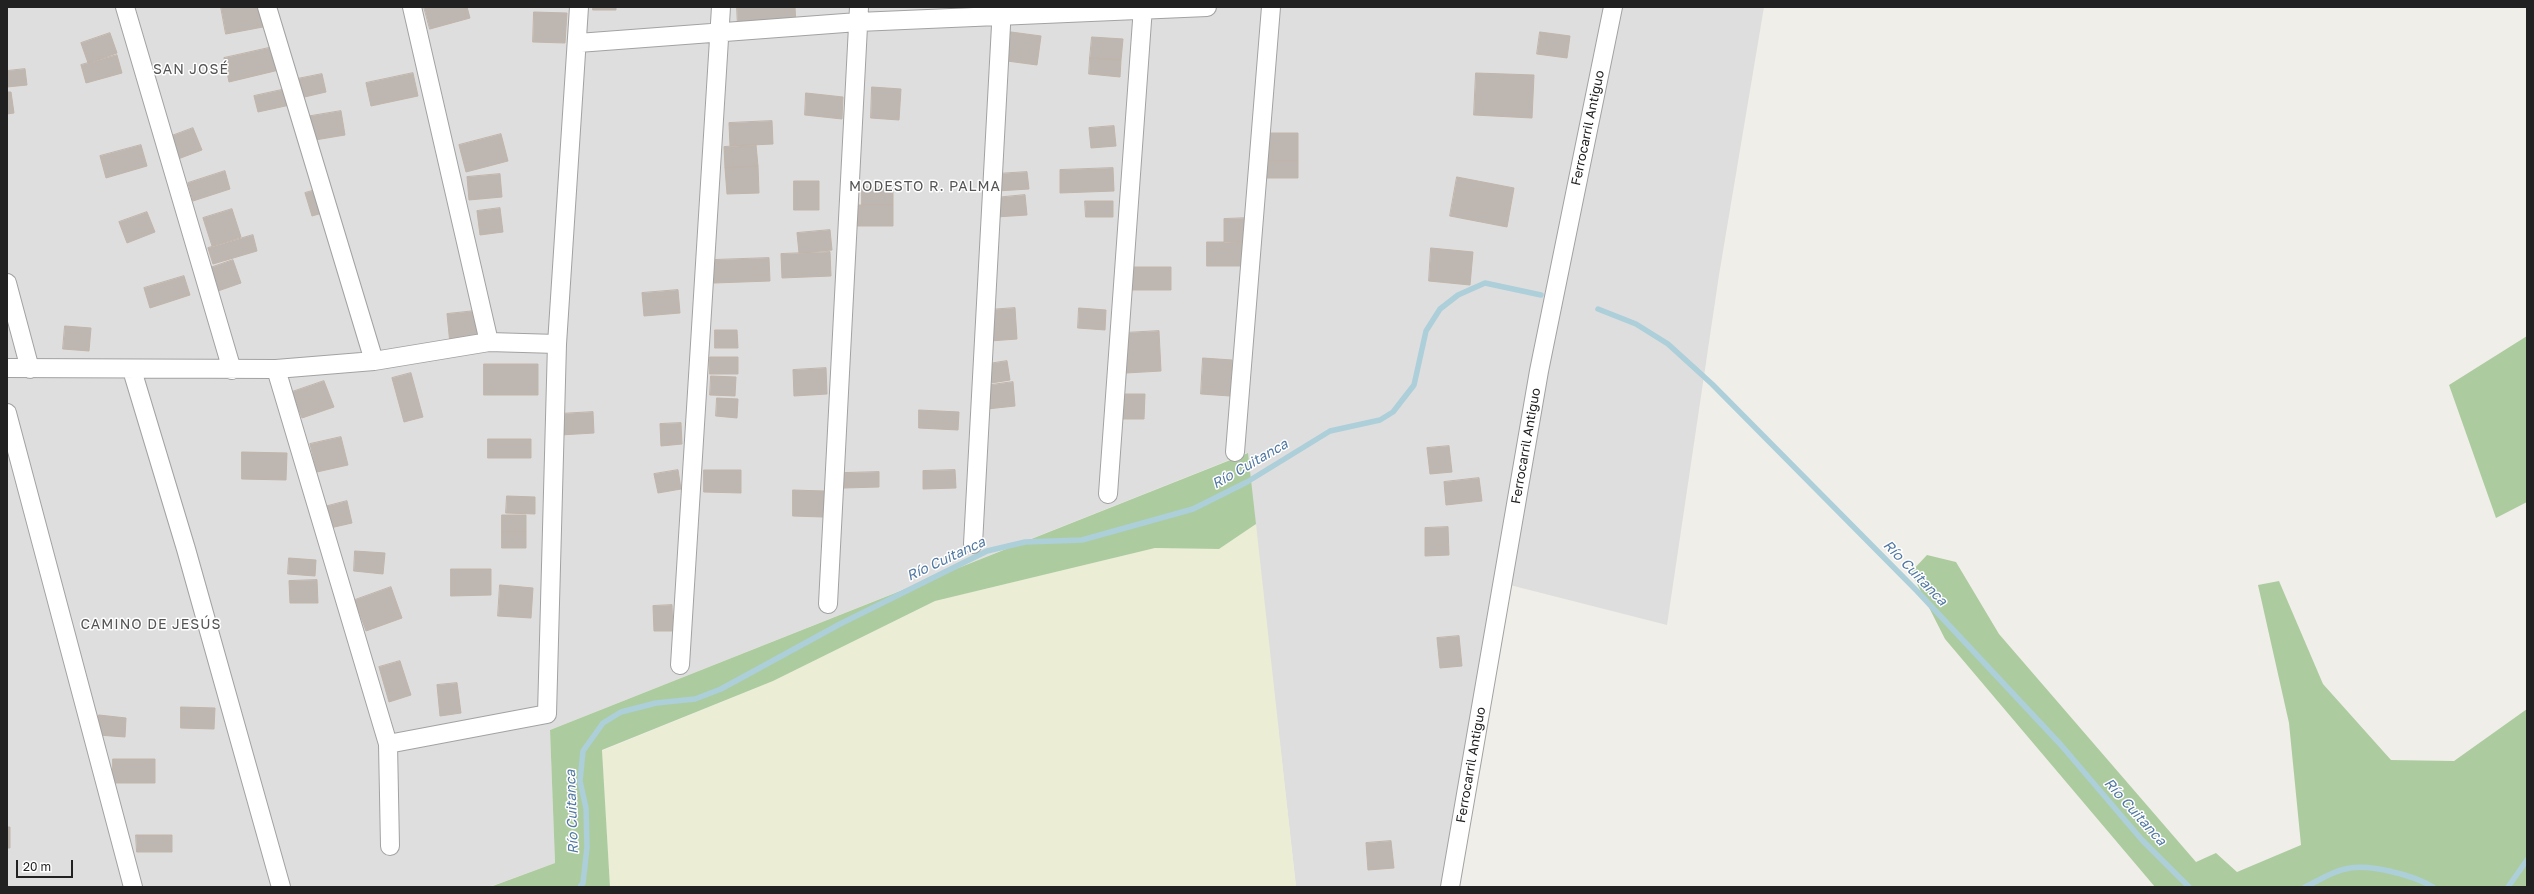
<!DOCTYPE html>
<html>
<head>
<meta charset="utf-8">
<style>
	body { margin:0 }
	#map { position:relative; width:2534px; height:894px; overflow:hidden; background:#f0eee8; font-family:"Golos Text",sans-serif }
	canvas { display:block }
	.frame { position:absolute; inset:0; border:8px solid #212121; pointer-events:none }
	.scale { position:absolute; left:16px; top:860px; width:57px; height:18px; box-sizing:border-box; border:2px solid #212121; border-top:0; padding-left:5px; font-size:12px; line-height:14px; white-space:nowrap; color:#212121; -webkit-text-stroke:3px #fff; paint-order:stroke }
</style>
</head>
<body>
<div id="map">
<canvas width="2534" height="894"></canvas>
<div class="frame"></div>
<div class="scale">20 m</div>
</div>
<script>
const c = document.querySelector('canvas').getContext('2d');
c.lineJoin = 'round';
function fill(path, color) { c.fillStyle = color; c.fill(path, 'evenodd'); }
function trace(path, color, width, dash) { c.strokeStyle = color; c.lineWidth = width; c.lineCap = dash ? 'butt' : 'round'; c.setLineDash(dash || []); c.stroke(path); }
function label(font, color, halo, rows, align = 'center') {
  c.font = font + ' "Golos Text",sans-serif'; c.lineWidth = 3; c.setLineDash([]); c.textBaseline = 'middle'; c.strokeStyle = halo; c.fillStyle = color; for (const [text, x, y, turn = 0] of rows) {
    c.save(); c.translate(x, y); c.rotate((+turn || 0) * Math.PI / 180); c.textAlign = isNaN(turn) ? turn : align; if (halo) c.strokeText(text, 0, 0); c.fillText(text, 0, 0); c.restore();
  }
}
fill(new Path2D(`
	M7 7H1764L1719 275 1667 625 1502 583 1450 887H1296L1247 453 550 730 555 863 489 887H7Z`), '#dfdede');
fill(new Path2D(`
	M1256 524 1296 887H610L602 751 773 681 935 601 1155 548 1219 549Z`), '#ebedd5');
fill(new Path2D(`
	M2527 336V502L2496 518 2449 385Z
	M1248 453 1256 524 1219 549 1155 548 935 601 773 681 602 750 610 887H490L555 863 550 730Z
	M1927 555 1956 562 1999 634 2196 862 2216 853 2237 872 2301 845 2289 723 2258 585 2279 581 2323 684 2391 760 2454 761 2527 709V887H2155L1945 639 1911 572Z`), '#accca0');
trace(new Path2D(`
	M1598 309 1636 324 1668 344 1712 384 1917 591 2061 745 2142 840 2189 887
	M580 887 583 883 587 847 586 808 580 781 583 751 603 723 621 712 656 703 695 699 721 689 840 624 987 551 1025 542 1082 540 1193 509 1247 482 1330 431 1380 420 1393 412 1414 385 1426 331 1440 309 1458 295 1485 283 1541 295
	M2305 887C2318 881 2331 872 2345 869 2368 863 2413 875 2433 887
	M2508 887 2527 860`), '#accfda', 5.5);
const building = new Path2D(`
	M221 7H259L263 27 226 34Z
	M424 7H467L470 18 430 29Z
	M593 7H616V10H593Z
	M737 7H795L796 25 738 27Z
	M534 12 567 13 565 43 533 42Z
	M1011 32 1041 36 1037 65 1007 61Z
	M1540 32 1570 36 1567 58 1537 54Z
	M110 33 117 53 88 63 81 43Z
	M1092 37 1123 39 1121 60 1090 58Z
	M273 47 279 70 229 82 224 58Z
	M117 55 122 73 86 83 81 65Z
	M1090 58 1121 60 1120 77 1089 74Z
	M25 69 27 85 7 87V71Z
	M413 73 418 96 371 106 366 83Z
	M1476 73 1534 75 1532 118 1474 115Z
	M322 74 326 92 296 99 292 80Z
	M872 87 901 89 899 120 871 118Z
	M286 89 290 105 258 112 254 96Z
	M7 92H11L14 113 7 114Z
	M806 93 843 97 842 119 805 115Z
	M341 111 345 135 309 141 305 117Z
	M772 121 773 144 730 146 729 123Z
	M1114 126 1116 146 1091 148 1089 128Z
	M193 128 202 150 178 159 169 137Z
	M1262 133H1298V161H1262Z
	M501 134 508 161 466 172 459 145Z
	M141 145 147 166 106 178 100 156Z
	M756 145 758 166 725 168 724 147Z
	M1262 161H1298V178H1262Z
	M758 166 759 193 727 194 725 168Z
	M1113 168 1114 191 1060 193V170Z
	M225 171 230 189 193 201 188 183Z
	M1027 172 1029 189 997 191 996 174Z
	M500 174 502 197 469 200 467 177Z
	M1457 177 1514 188 1507 227 1450 216Z
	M794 181H819V210H794Z
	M862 187H893V205H862Z
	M319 189 326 212 312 216 305 193Z
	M1025 195 1027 215 996 217 994 198Z
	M1085 201H1113V217H1086Z
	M858 205H893V226H858Z
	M500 208 503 232 480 235 477 211Z
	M232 209 241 237 212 246 203 218Z
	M147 212 155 232 127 243 119 222Z
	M1249 218 1250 242 1224 243V219Z
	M830 230 832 250 799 253 797 233Z
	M253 235 257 251 213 264 208 248Z
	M1207 242H1242L1243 266H1207Z
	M1431 248 1473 252 1470 285 1429 281Z
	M830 252 831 276 782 278 781 254Z
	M769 258 770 281 714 283 713 260Z
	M233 260 241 283 218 291 210 268Z
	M1129 267H1171V290H1129Z
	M184 276 190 295 150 308 144 288Z
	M678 290 680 313 644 316 642 293Z
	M1015 308 1017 339 990 341 988 310Z
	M1079 308 1106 310 1105 330 1078 328Z
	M475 311 478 341 450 344 447 314Z
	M65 326 91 328 89 351 63 349Z
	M715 330H737L738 348H715Z
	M1159 331 1161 371 1126 373 1124 333Z
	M710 357H738V374H710Z
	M1203 358 1232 360 1230 396 1201 394Z
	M1007 361 1010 380 991 383 988 364Z
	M484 364H538V395H484Z
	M826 368 827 394 794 396 793 370Z
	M411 373 423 417 404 422 392 378Z
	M711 376 736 377 735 396 710 395Z
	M324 381 334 407 302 418 292 392Z
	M1013 382 1015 406 987 409 984 386Z
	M1118 394H1145L1144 419H1118Z
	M717 398 738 399 737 418 716 416Z
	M919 410 959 412 958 430 919 428Z
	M593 412 594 433 560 435 559 414Z
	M681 423 682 444 661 446 660 424Z
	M341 437 348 465 317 472 310 444Z
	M488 439H531V458H488Z
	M1449 446 1452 472 1430 474 1427 448Z
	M242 452 287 453 286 480 242 479Z
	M678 470 681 489 658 493 654 474Z
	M704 470H741V493L704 492Z
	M955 470 956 488 923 489V471Z
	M879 472V487L844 488V473Z
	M1479 478 1482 501 1446 505 1444 482Z
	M793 490 824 491 823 517 793 516Z
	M507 496 535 497V514L506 513Z
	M347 501 352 523 330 528 324 507Z
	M502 515H526V532H502Z
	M1448 527 1449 555 1425 556V528Z
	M502 532H526V548H502Z
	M355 551 385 553 383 574 354 571Z
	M289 558 316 560 315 576 288 574Z
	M451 569H491V595L451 596Z
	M317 580 318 603H290L289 581Z
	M500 585 533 588 531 618 498 616Z
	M391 587 402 618 366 631 355 600Z
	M672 605 673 631H654L653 606Z
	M1459 636 1462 666 1440 668 1437 638Z
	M400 661 411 695 389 702 379 667Z
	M457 683 461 713 440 716 437 685Z
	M181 707 215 708 214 729 181 728Z
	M99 715 126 718 125 737 98 735Z
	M113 759H155V783H113Z
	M7 827H10V848H7Z
	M136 835H172V852H137Z
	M1391 841 1394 868 1368 870 1366 843Z`);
fill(building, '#beb7b1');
trace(building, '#c1b5ab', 1);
const street = new Path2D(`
	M125 7 232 370
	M267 7 374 361
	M412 7 489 342
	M578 43 858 22 1207 7
	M7 283 30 369
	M7 368 276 369 374 361 489 342 557 344
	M276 369 388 744 390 846
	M132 370 186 549 281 887
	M7 413 133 887
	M1235 452 1271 7
	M1108 494 1143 7
	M973 544 1002 7
	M828 604 859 7
	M680 665 721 7
	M388 744 547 714 557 344 579 7
	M1450 887 1539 371 1613 7`);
trace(street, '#a2a2a2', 20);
trace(street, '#fff', 18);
label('13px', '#212121', '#fff', [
	["Ferrocarril Antiguo",1588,128,-78],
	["Ferrocarril Antiguo",1526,446,-80],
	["Ferrocarril Antiguo",1471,765,-80]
]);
c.letterSpacing = '1px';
label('14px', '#545454', '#fff', [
	["SAN JOSÉ",191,70],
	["MODESTO R. PALMA",925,187],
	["CAMINO DE JESÚS",151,625]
]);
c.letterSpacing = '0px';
label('italic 14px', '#5078a2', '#fff', [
	["Río Cuitanca",1250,464,-30],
	["Río Cuitanca",946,559,-25],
	["Río Cuitanca",1915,573,46],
	["Río Cuitanca",572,812,-92],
	["Río Cuitanca",2135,812,48]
]);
</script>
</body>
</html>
